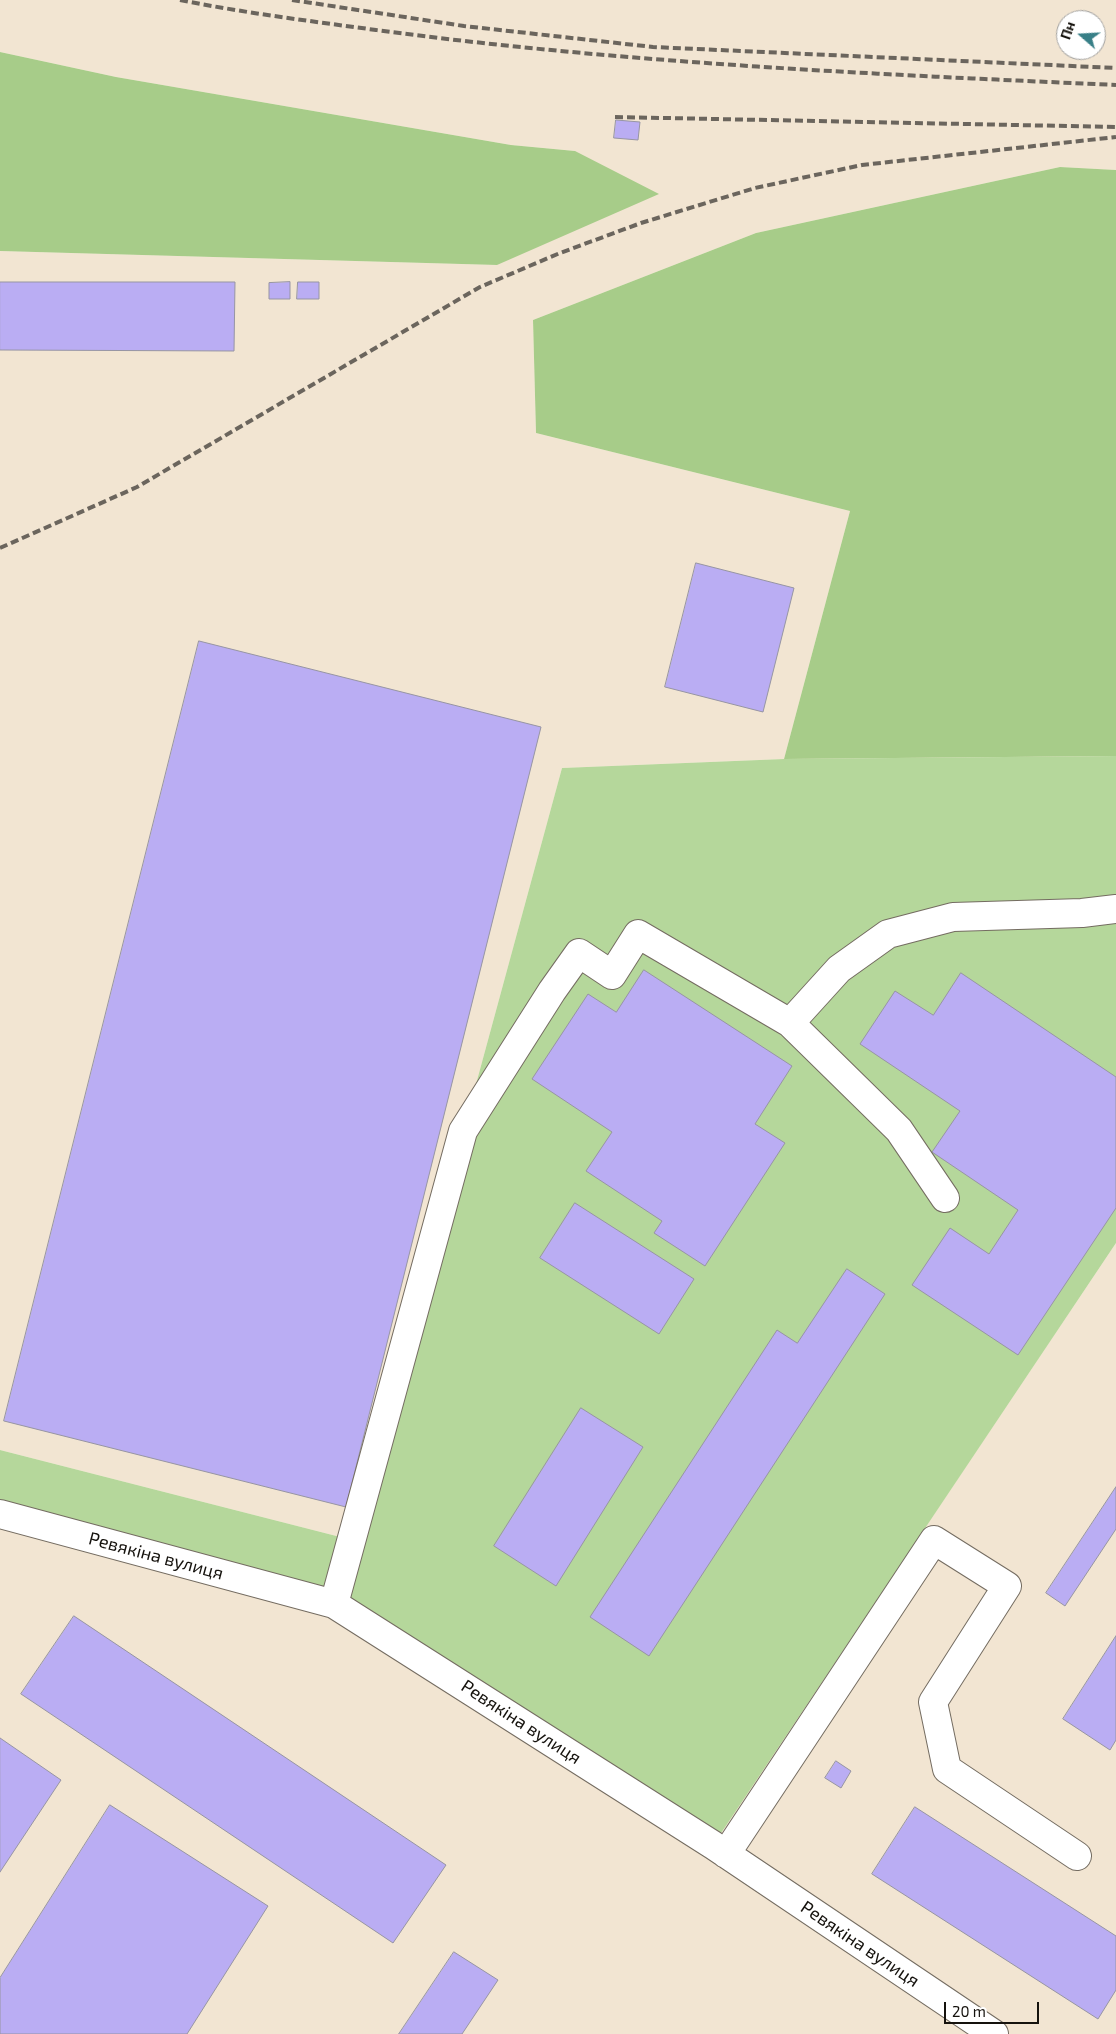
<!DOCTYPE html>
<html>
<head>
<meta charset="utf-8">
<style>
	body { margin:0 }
	#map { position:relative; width:1116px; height:2034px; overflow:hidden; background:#fcf3e6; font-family:"Exo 2",sans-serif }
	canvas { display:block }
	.north { position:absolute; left:1056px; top:10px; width:50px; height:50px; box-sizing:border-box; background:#fff; border:1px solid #a1a09e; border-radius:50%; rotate:289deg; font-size:14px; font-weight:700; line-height:20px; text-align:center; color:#15120d }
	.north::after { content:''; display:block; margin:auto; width:18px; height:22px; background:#387f87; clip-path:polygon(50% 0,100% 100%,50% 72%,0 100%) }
	.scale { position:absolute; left:944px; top:2002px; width:95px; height:22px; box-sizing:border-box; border:2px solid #15120d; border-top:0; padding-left:6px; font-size:15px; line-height:18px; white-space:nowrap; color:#15120d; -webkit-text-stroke:4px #fff; paint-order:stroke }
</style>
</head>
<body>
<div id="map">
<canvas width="1116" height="2034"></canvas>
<div class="north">Пн</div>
<div class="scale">20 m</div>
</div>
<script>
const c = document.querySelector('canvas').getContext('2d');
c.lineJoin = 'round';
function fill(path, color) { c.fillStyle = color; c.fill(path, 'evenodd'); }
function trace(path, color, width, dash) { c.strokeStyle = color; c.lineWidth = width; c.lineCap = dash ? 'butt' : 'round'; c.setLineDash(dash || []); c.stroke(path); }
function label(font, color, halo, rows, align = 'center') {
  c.font = font + ' "Exo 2",sans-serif'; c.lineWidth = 5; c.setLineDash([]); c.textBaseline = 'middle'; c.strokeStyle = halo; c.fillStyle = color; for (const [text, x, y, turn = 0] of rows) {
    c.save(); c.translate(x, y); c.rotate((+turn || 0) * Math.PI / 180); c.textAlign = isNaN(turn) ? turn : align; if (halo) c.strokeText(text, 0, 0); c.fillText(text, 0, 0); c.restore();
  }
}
fill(new Path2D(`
	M0 0H1116V170L1060 167 756 233 533 320 536 433 850 511 784 759 562 768 352 1540 0 1450V251L497 265 575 151 511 145 116 77 0 52ZM1066 20H1096V50H1066Z
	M1116 1243V2034H0V1514L334 1604 713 1844Z`), '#f2e5d2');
fill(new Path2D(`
	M1116 756V1243L713 1845 334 1604 0 1514V1450L352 1540 562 768 784 759Z`), '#b5d79b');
fill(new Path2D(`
	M0 52 116 77 511 145 575 151 659 194 497 265 0 251Z
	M1060 167 1116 170V756L784 759 850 511 536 433 533 320 756 233Z`), '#a7cc89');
const building = new Path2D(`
	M616 120 640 122 638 140 614 138Z
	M0 282H235L234 351 0 350Z
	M290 282V299H269V283Z
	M298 282H319V299H297Z
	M696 563 794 588 763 712 665 687Z
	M199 641 541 727 346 1507 4 1421Z
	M644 970 792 1066 755 1124 785 1143 705 1266 654 1233 662 1221 586 1171 612 1132 532 1079 588 994 616 1012Z
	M961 973 1116 1077V1208L1018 1355 912 1285 950 1228 989 1254 1018 1210 932 1152 960 1111 860 1044 895 991 933 1015Z
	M575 1203 694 1279 659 1334 540 1258Z
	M847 1269 885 1294 649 1656 590 1617 777 1330 797 1343Z
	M581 1408 643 1447 556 1586 494 1546Z
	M1116 1487V1529L1065 1606 1046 1593Z
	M74 1616 446 1865 393 1943 21 1694Z
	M1116 1636V1740L1110 1750 1063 1719Z
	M0 1738 61 1780 0 1872Z
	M836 1761 851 1771 841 1788 825 1778Z
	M110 1805 268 1906 187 2034H0V1978Z
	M915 1807 1116 1936V1990L1098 2019 872 1874Z
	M454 1952 498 1980 462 2034H399Z`);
fill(building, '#baadf3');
trace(building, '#9795a3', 1);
const minor = new Path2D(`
	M790 1023 839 969 888 934 953 917 1082 913 1116 909
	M0 1514 334 1604 713 1845 994 2034
	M334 1604 463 1131 552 991 579 953 612 975 638 934 790 1023 899 1130 945 1198
	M726 1854 934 1540 1007 1586 933 1702 947 1769 1077 1856`);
trace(minor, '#746c61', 30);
trace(minor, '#fff', 28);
trace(new Path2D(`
	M180 0C245 13 310 21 376 30 622 63 869 74 1116 85
	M292 0 464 26 653 47 1116 68
	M615 117 1116 127
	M0 548 137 487 480 287 560 253 641 223 755 188 862 165 1116 137`), '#6b655d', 4, [8, 4]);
label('18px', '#15120d', '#fff', [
	["Ревякіна вулиця",156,1556,15],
	["Ревякіна вулиця",521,1722,33],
	["Ревякіна вулиця",860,1944,34]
]);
</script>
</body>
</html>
